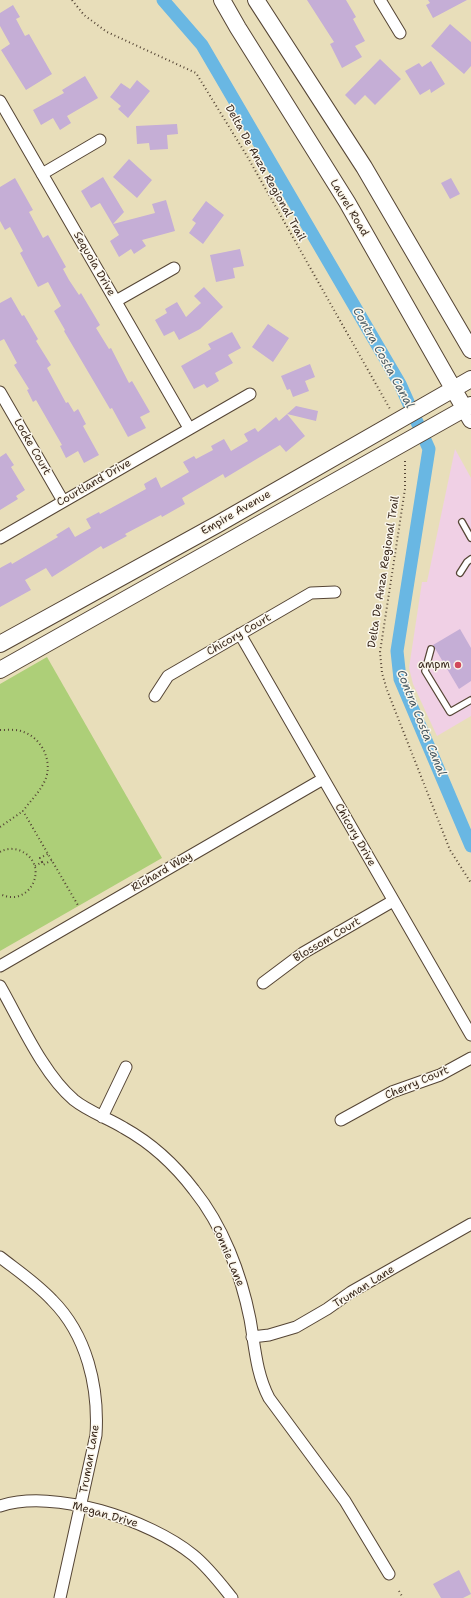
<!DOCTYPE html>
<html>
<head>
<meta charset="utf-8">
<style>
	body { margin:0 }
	canvas { display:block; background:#e8deba }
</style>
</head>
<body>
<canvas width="471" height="1598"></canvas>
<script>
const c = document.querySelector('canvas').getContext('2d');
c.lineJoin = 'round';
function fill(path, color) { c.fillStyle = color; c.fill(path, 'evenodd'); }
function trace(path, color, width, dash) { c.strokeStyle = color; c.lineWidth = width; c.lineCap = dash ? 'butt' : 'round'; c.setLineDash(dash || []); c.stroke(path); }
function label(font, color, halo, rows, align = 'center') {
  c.font = font + ' "Shantell Sans",sans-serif'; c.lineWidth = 3; c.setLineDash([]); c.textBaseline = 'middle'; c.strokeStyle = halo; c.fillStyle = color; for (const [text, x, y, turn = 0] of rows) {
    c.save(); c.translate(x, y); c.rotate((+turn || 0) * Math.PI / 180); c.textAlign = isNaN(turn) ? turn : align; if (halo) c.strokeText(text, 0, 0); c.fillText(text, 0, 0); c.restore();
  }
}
fill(new Path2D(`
	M455 449 471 478V716L437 736 413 684 409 668 422 582H427Z`), '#f0d0e5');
fill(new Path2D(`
	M47 657 162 858 0 951V684Z`), '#adcf78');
trace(new Path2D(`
	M163 0 202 45 400 384 429 449 397 651 400 679 471 846`), '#69b7e3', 13);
fill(new Path2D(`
	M307 0H346L356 17 353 19 365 41 355 46 362 57 342 68 330 44 334 42Z
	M428 0H467L433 18 426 5 430 3Z
	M13 5 20 17 16 19 25 36 29 34 52 74 26 90 1 50 10 44 0 26V13Z
	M450 24 471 42V66L464 74 431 46Z
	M380 59 401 79 375 105 365 95 355 105 345 95Z
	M431 61 445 84 431 93 430 89 420 95 405 71 419 63 422 67Z
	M85 76 98 98 67 116 71 123 60 130 53 118 41 125 33 110 64 93 62 90Z
	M137 80 150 91 128 118 118 109 121 106 110 97 121 83 130 89Z
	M177 124 178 134 167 135 168 149 150 150 149 143 137 144 136 126Z
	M129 159 152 180 137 198 113 177Z
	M103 177 124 212 113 224 155 213 152 204 166 200 175 231 142 240 146 246 134 254 131 249 119 257 110 241 119 235 100 203 91 208 81 191Z
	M15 178 33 210 29 212 43 238 48 235 66 267 63 269 69 280 79 295 81 293 100 325 96 328 109 349 111 348 129 383 132 381 150 412 140 417 146 428 128 437 112 408 110 409 64 331 65 330 54 311 61 306 48 282 38 287 20 253 23 251 10 227 5 230 0 221V187Z
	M451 178 460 194 450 199 441 183Z
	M206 201 224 215 203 244 189 233 196 223 192 220Z
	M240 249 244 266 233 268 235 278 216 282 210 255Z
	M204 287 223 307 200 329 179 340 174 331 164 336 155 320 167 313 165 309 177 302 186 317 201 303 194 296Z
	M11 297 22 316 24 315 38 339 36 341 51 365 47 368 66 403 68 402 74 412 78 409 86 424 83 426 99 455 84 463 78 451 66 458 60 446 62 445 36 400 33 402 27 390 29 389 14 365 17 363 4 339 0 341V303Z
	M268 324 289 338 273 362 252 347Z
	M232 332 241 348 228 355 233 363 215 373 219 381 207 388 204 384 194 389 181 366 211 349 208 344Z
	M310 364 315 377 305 381 309 391 293 397 290 389 287 390 281 376Z
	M296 406 318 411 316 421 287 414Z
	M287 414 305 436 286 452 280 445 225 478 223 474 182 498 185 504 162 517 161 515 125 534 127 536 103 549 101 546 52 577 46 568 25 580 31 590 0 607V568L11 562 12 564 58 537 56 535 69 527 75 537 91 528 86 519 99 512 100 514 146 489 144 484 156 477 161 488 189 472 183 462 194 456 196 459 213 450 211 446 224 439 231 451 248 441 244 434 255 428 258 432 276 417 279 421Z
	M6 453 14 465 11 467 25 490 16 496 18 499 0 510V457Z
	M460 629 471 648V681L459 689 433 645Z
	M459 1570 471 1594 463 1598H441L433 1584Z`), '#c5aed6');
const service = new Path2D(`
	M462 522 471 538
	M460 573 467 562 471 559
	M431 649 425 671 450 712 471 700`);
const minor = new Path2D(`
	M380 0 400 33
	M0 101 189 428
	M42 174 100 140
	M116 301 174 268
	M0 392 63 501
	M0 538 250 394
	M240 634 471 1035
	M155 696 168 676 311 593 335 592
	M0 966 323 779
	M263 983 303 953 393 901
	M0 986C20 1021 43 1074 74 1100 89 1112 108 1118 124 1128 151 1143 175 1165 194 1190 223 1226 241 1274 250 1319 255 1347 256 1373 269 1398L345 1501 389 1574
	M102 1117 126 1067
	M341 1120 392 1092 440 1075 471 1058
	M0 1257C18 1271 36 1283 52 1300 87 1335 99 1387 96 1435L60 1598
	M252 1337 269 1335 296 1327 327 1309 351 1292 471 1224
	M0 1506C54 1488 150 1520 193 1555 208 1567 220 1583 232 1598`);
const secondary = new Path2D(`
	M222 0 238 28 347 202 471 420
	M256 0 364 167 471 350
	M0 644 218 524 471 379
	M0 670 471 405`);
trace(service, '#554535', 8);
trace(minor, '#554535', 13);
trace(secondary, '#554535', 18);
trace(new Path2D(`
	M72 0 84 15 107 32 196 73 247 156 390 409
	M405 461V489L380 652 382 673 387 690 450 850 471 883
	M0 730C8 730 17 729 24 732 42 739 52 760 46 778 41 791 31 800 23 811L79 907
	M0 827 23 811
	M0 852C6 848 15 848 21 851 51 865 30 909 0 894
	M42 862 43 865 52 860
	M35 866 42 862 40 858 48 854
	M399 1591 403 1598`), '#554535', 2, [1, 3]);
trace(service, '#fff', 5.5);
trace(minor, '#fff', 11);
trace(secondary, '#fff', 16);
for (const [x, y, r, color] of [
	[458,665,4,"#d1495b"]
]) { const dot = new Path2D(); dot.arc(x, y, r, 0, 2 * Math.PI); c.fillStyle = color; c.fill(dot); trace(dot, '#fbf7ec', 1.5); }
label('11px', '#3b2a1e', '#fbf7ec', [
	["Delta De Anza Regional Trail",265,173,61],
	["Laurel Road",349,208,59],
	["Sequoia Drive",94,264,60],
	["Locke Court",32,447,60],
	["Courtland Drive",94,483,-30],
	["Empire Avenue",236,513,-30],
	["Delta De Anza Regional Trail",384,572,-81],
	["Chicory Court",239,635,-30],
	["Chicory Drive",355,835,60],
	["Richard Way",162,872,-30],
	["Blossom Court",327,940,-31],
	["Cherry Court",417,1083,-23],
	["Connie Lane",228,1256,67],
	["Truman Lane",364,1287,-32],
	["Truman Lane",90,1459,-80],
	["Megan Drive",105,1515,16]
]);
label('11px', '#3b2a1e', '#fbf7ec', [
	["ampm",450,665]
], 'right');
label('italic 12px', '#4b5b63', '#fbf7ec', [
	["Contra Costa Canal",383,358,61],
	["Contra Costa Canal",421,723,68]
]);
</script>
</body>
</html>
